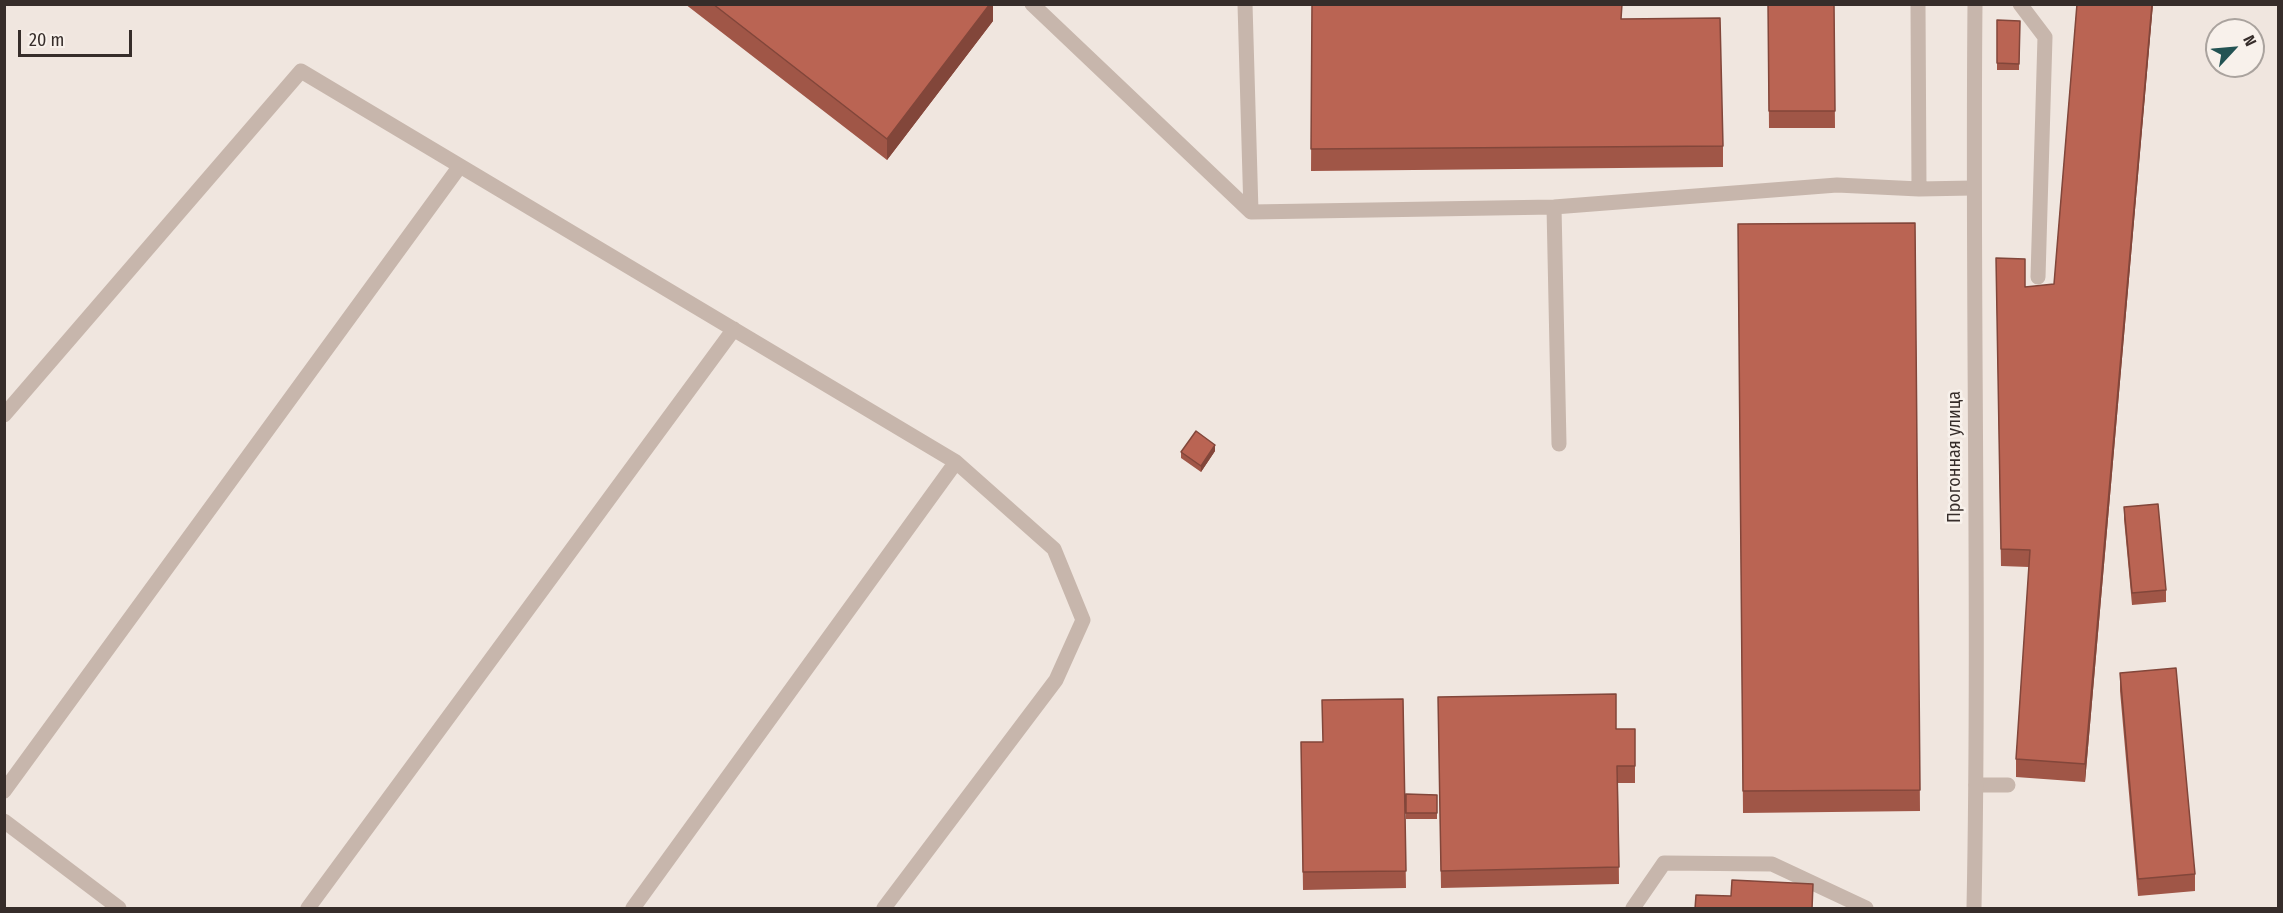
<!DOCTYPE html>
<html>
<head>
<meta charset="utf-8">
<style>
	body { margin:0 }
	#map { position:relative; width:2283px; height:913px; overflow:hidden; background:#f0e6df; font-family:"Fira Sans Condensed",sans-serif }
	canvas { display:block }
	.frame { position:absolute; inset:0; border:6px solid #362d2a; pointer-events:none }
	.north { position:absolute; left:2205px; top:18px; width:60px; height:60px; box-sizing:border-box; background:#f8f1eb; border:2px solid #aaa39e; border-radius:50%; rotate:64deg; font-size:16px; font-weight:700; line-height:24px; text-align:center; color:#362d2a }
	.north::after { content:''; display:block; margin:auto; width:21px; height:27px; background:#235353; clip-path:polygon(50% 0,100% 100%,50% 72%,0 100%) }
	.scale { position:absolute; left:18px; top:30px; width:114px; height:27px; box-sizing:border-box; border:3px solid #362d2a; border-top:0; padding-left:8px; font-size:18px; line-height:21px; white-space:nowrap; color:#362d2a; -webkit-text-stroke:4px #f8f1eb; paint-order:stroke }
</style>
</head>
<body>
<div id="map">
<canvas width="2283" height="913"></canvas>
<div class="frame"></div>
<div class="north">N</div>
<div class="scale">20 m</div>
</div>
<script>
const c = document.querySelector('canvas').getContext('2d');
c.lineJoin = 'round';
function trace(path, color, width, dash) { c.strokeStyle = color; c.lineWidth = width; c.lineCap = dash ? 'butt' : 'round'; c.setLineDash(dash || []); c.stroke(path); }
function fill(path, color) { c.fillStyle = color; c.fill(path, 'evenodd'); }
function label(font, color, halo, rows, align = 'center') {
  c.font = font + ' "Fira Sans Condensed",sans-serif'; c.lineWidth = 5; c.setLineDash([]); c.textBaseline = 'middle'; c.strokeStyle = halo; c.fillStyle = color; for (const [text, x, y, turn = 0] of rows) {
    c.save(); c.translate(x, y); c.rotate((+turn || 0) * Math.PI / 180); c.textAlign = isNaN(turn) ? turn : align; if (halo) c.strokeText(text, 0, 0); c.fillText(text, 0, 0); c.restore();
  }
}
trace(new Path2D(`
	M1032 4 1251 212 1554 207 1837 185 1919 189 1973 188
	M1245 4 1251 212
	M1918 4 1919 189
	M2020 4 2045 37 2038 277
	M1554 207 1559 444
	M4 415 301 71 956 462 1054 549 1083 620 1056 680 884 908
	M1976 785H2008
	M4 791 460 166
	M4 821 119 908
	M308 908 734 329
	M633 908 956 462
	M1633 908 1664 863 1772 864 1866 908`), '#c7b6ac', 15);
trace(new Path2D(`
	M1974 908C1980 607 1972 306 1975 4`), '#c7b6ac', 15);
fill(new Path2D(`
	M685 4H993V21L887 160Z
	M1312 4 1622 19 1723 146V167L1311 171Z
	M1768 4H1834L1835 128H1769Z
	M2077 4H2153L2085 782 2016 777V759L2029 567 2001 566 1996 258 2025 287 2054 284Z
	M1997 20 2020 21 2019 70H1997Z
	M1915 223 1920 811 1743 813 1738 224Z
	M1215 451 1201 472 1181 458V452Z
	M2124 507 2166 590V602L2132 605 2124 519Z
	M2120 673 2195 874V891L2138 896 2120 691Z
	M1438 697 1616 729H1635V783H1618L1619 884 1441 888Z
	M1403 699 1406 888 1303 890 1301 742H1323Z
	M1406 794 1437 795V819H1406Z`), '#a05647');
fill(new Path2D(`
	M990 4H993V21L887 160V139Z
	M2152 4H2153L2085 782V764Z
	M1215 445V451L1201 472V466Z`), '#82463a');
const building = new Path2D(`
	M713 4H990L887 139Z
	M1312 4H1622L1621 19 1720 18 1723 146 1311 149Z
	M1768 4H1834L1835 111H1769Z
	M2077 4H2152L2085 764 2016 759 2030 550 2001 549 1996 258 2025 259V287L2054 284Z
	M1997 20 2020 21 2019 64 1997 63Z
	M1915 223 1920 790 1743 791 1738 224Z
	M1196 431 1215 445 1201 466 1181 452Z
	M2158 504 2166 590 2132 593 2124 507Z
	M2176 668 2195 874 2138 879 2120 673Z
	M1616 694V729H1635V766H1617L1619 867 1441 871 1438 697Z
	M1403 699 1406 871 1303 872 1301 742H1323L1322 700Z
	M1406 794 1437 795V813H1406Z
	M1732 880 1813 884 1812 909H1695L1696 895 1731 896Z`);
fill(building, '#ba6453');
trace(building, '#82463a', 1.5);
label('18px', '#362d2a', '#f8f1eb', [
	["Прогонная улица",1955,457,-90]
]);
</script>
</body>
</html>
